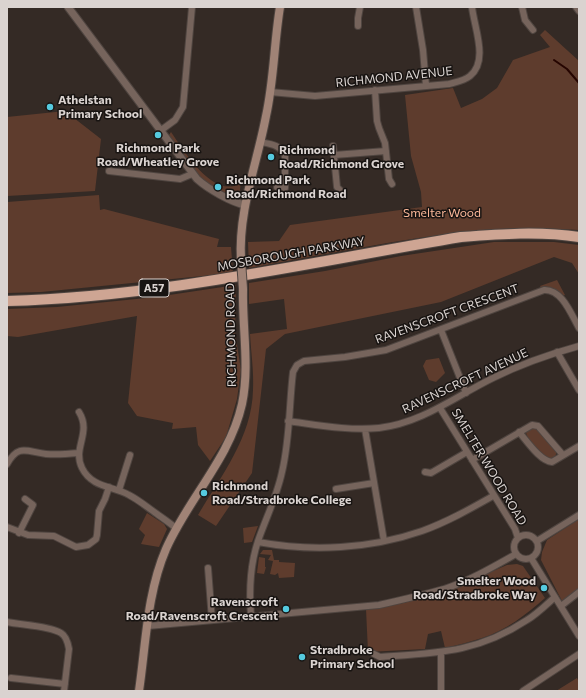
<!DOCTYPE html>
<html>
<head>
<meta charset="utf-8">
<style>
	body { margin:0 }
	#map { position:relative; width:586px; height:698px; overflow:hidden; background:#342a25; font-family:Commissioner,sans-serif }
	canvas { display:block }
	.frame { position:absolute; inset:0; border:8px solid #dad3d0; pointer-events:none }
</style>
</head>
<body>
<div id="map">
<canvas width="586" height="698"></canvas>
<div class="frame"></div>
</div>
<script>
const c = document.querySelector('canvas').getContext('2d');
c.lineJoin = 'round';
function fill(path, color) { c.fillStyle = color; c.fill(path, 'evenodd'); }
function trace(path, color, width, dash) { c.strokeStyle = color; c.lineWidth = width; c.lineCap = dash ? 'butt' : 'round'; c.setLineDash(dash || []); c.stroke(path); }
function label(font, color, halo, rows, align = 'center') {
  c.font = font + ' Commissioner,sans-serif'; c.lineWidth = 3; c.setLineDash([]); c.textBaseline = 'middle'; c.strokeStyle = halo; c.fillStyle = color; for (const [text, x, y, turn = 0] of rows) {
    c.save(); c.translate(x, y); c.rotate((+turn || 0) * Math.PI / 180); c.textAlign = isNaN(turn) ? turn : align; if (halo) c.strokeText(text, 0, 0); c.fillText(text, 0, 0); c.restore();
  }
}
fill(new Path2D(`
	M545 30 579 61V230C544 228 508 227 473 231 398 239 323 255 249 268L248 242 279 241 290 225 422 207 421 192 411 156 405 95 453 88 461 108 482 99 497 88 513 60 550 47 540 35Z
	M65 111 101 139 95 191 7 196V117Z
	M171 132C183 149 208 192 234 186 236 186 239 183 241 182L239 197 236 199 203 182 169 135Z
	M99 195 100 210 104 209 219 239 217 247H231L233 273 41 292 7 293V202Z
	M494 242H554L579 245V274L572 263 554 257 441 302 285 334 266 349 252 473 216 526 198 515C221 476 252 437 253 390 254 371 251 353 250 334L287 329 284 299 249 304V283L325 271 401 256Z
	M557 280 565 295 563 296C556 289 550 287 541 288L540 286Z
	M236 285 235 332 241 370 237 399 226 437 210 461 198 445 196 427 172 429 173 423 137 416 128 403 137 316 18 337 7 336V309L57 307 156 297Z
	M439 358 445 373 436 382 429 380 423 366 426 360Z
	M531 428H537L557 451 555 457 551 460C544 457 525 439 526 431Z
	M147 513 164 524 167 529 159 547 141 544 145 535 139 529Z
	M579 519V588L562 601 541 560 542 552 547 540Z
	M258 526 252 542 244 543 243 528Z
	M263 550H272L274 560H279V562L295 563 294 577 279 578 278 573 275 575 270 574 273 561 268 560 271 555 260 554Z
	M259 557 265 558V567H266L264 574 257 573Z
	M517 564 523 566 545 598C527 614 505 631 482 638 470 642 457 645 445 648L441 631 428 634 425 649 368 652 366 609 403 603 447 591 507 565Z
	M577 678 579 682V691H556Z`), '#5e3c2d');
trace(new Path2D(`
	M554 60 567 69 579 83`), '#250500', 2);
const minor = new Path2D(`
	M416 7 423 50 426 86
	M522 7 525 20 533 30
	M576 7 579 11
	M358 26V18L360 7
	M375 90 377 121 379 128 385 143 389 179 392 184
	M270 92 315 96 449 84C456 82 464 81 470 76 489 61 474 27 472 7
	M160 131 175 120 183 107 192 7
	M260 142C271 144 281 145 285 156V188L277 187
	M333 146 337 187 342 192
	M334 155 386 151
	M109 171 180 179 192 174
	M441 330 466 393
	M557 352 579 390
	M440 408 515 529 518 538
	M79 412C92 433 72 448 82 468 92 488 113 486 129 495 139 500 148 508 157 514 164 519 170 523 177 529
	M288 421C318 425 349 431 379 428 422 423 456 396 493 378 521 364 550 354 579 346
	M365 429 384 541
	M519 432C527 441 540 461 552 462L579 446
	M472 460 532 425 538 426 563 455
	M7 464C19 443 27 452 46 454 57 455 68 454 78 453
	M425 472 431 473 467 452
	M336 489 374 483
	M119 490 130 455
	M7 527 28 535 54 536 76 547 88 545 96 539 97 535 99 511 105 499 109 487
	M19 533 33 505 25 499
	M514 547a12 12 0 1 1 24 0a12 12 0 1 1-24 0Z
	M537 541 579 515
	M258 542C312 552 370 549 422 531 447 522 470 509 493 496
	M531 558 579 636
	M208 568 212 620
	M561 606 579 592
	M251 616C249 591 250 565 258 541 266 518 277 496 282 472 290 439 289 405 293 372L297 365 304 361 345 357 386 350 544 290C562 289 571 314 579 328
	M7 622C21 625 50 626 61 633 66 636 68 643 69 649L64 691
	M148 626 379 605C401 600 423 595 444 589 469 581 493 567 516 554
	M441 653V691
	M374 654 380 657C437 653 477 653 527 620 537 614 546 605 555 597
	M11 678 65 684
	M523 691 579 654`);
const tertiary = new Path2D(`
	M68 7 197 179C208 189 231 202 245 205`);
const secondary = new Path2D(`
	M241 260C238 211 257 164 266 116 274 80 274 43 280 7
	M139 691C146 643 147 593 166 549 188 499 230 458 242 404 250 366 242 327 243 289`);
const trunk = new Path2D(`
	M7 301C160 297 311 262 461 237 500 234 540 231 579 237`);
trace(minor, '#4f4540', 8);
trace(tertiary, '#4f4540', 9);
trace(secondary, '#4f4540', 10);
trace(trunk, '#4f4540', 12);
trace(minor, '#76645c', 6);
trace(tertiary, '#76645c', 7);
trace(secondary, '#a08376', 8);
trace(trunk, '#cea593', 10);
const secondaryBridge = new Path2D(`
	M241 260 243 289`);
trace(secondaryBridge, '#4f4540', 10, []);
trace(secondaryBridge, '#a08376', 8);
for (const [x, y, r, color] of [
	[50,107,4,"#55cadf"],
	[158,135,4,"#55cadf"],
	[271,157,4,"#55cadf"],
	[218,187,4,"#55cadf"],
	[204,493,4,"#55cadf"],
	[544,588,4,"#55cadf"],
	[286,609,4,"#55cadf"],
	[302,657,4,"#55cadf"]
]) { const dot = new Path2D(); dot.arc(x, y, r, 0, 2 * Math.PI); c.fillStyle = color; c.fill(dot); trace(dot, '#181412', 1.5); }
for (const [x, y, w] of [
	[154,288,30]
]) { const box = new Path2D(); box.roundRect(x - w / 2, y - 9, w, 18, 3); c.fillStyle = '#181412'; c.fill(box); trace(box, '#dad3d0', 1); }
label('bold 11px', '#dad3d0', null, [
	["A57",154,288]
]);
label('12px', '#dad3d0', '#181412', [
	["RICHMOND AVENUE",394,77,-6],
	["MOSBOROUGH PARKWAY",291,254,-10],
	["RAVENSCROFT CRESCENT",447,314,-20],
	["RICHMOND ROAD",231,335,-91],
	["RAVENSCROFT AVENUE",465,381,-25],
	["SMELTER WOOD ROAD",489,467,59]
]);
label('bold 12px', '#dad3d0', '#181412', [
	["Athelstan",58,100],
	["Primary School",58,114],
	["Richmond Park",158,148,"center"],
	["Road/Wheatley Grove",158,162,"center"],
	["Richmond",279,150],
	["Road/Richmond Grove",279,164],
	["Richmond Park",226,180],
	["Road/Richmond Road",226,194],
	["Richmond",212,486],
	["Road/Stradbroke College",212,500],
	["Smelter Wood",536,581,"right"],
	["Road/Stradbroke Way",536,595,"right"],
	["Ravenscroft",278,602,"right"],
	["Road/Ravenscroft Crescent",278,616,"right"],
	["Stradbroke",310,650],
	["Primary School",310,664]
], 'left');
label('12px', '#fdb99a', '#181412', [
	["Smelter Wood",442,213]
]);
</script>
</body>
</html>
